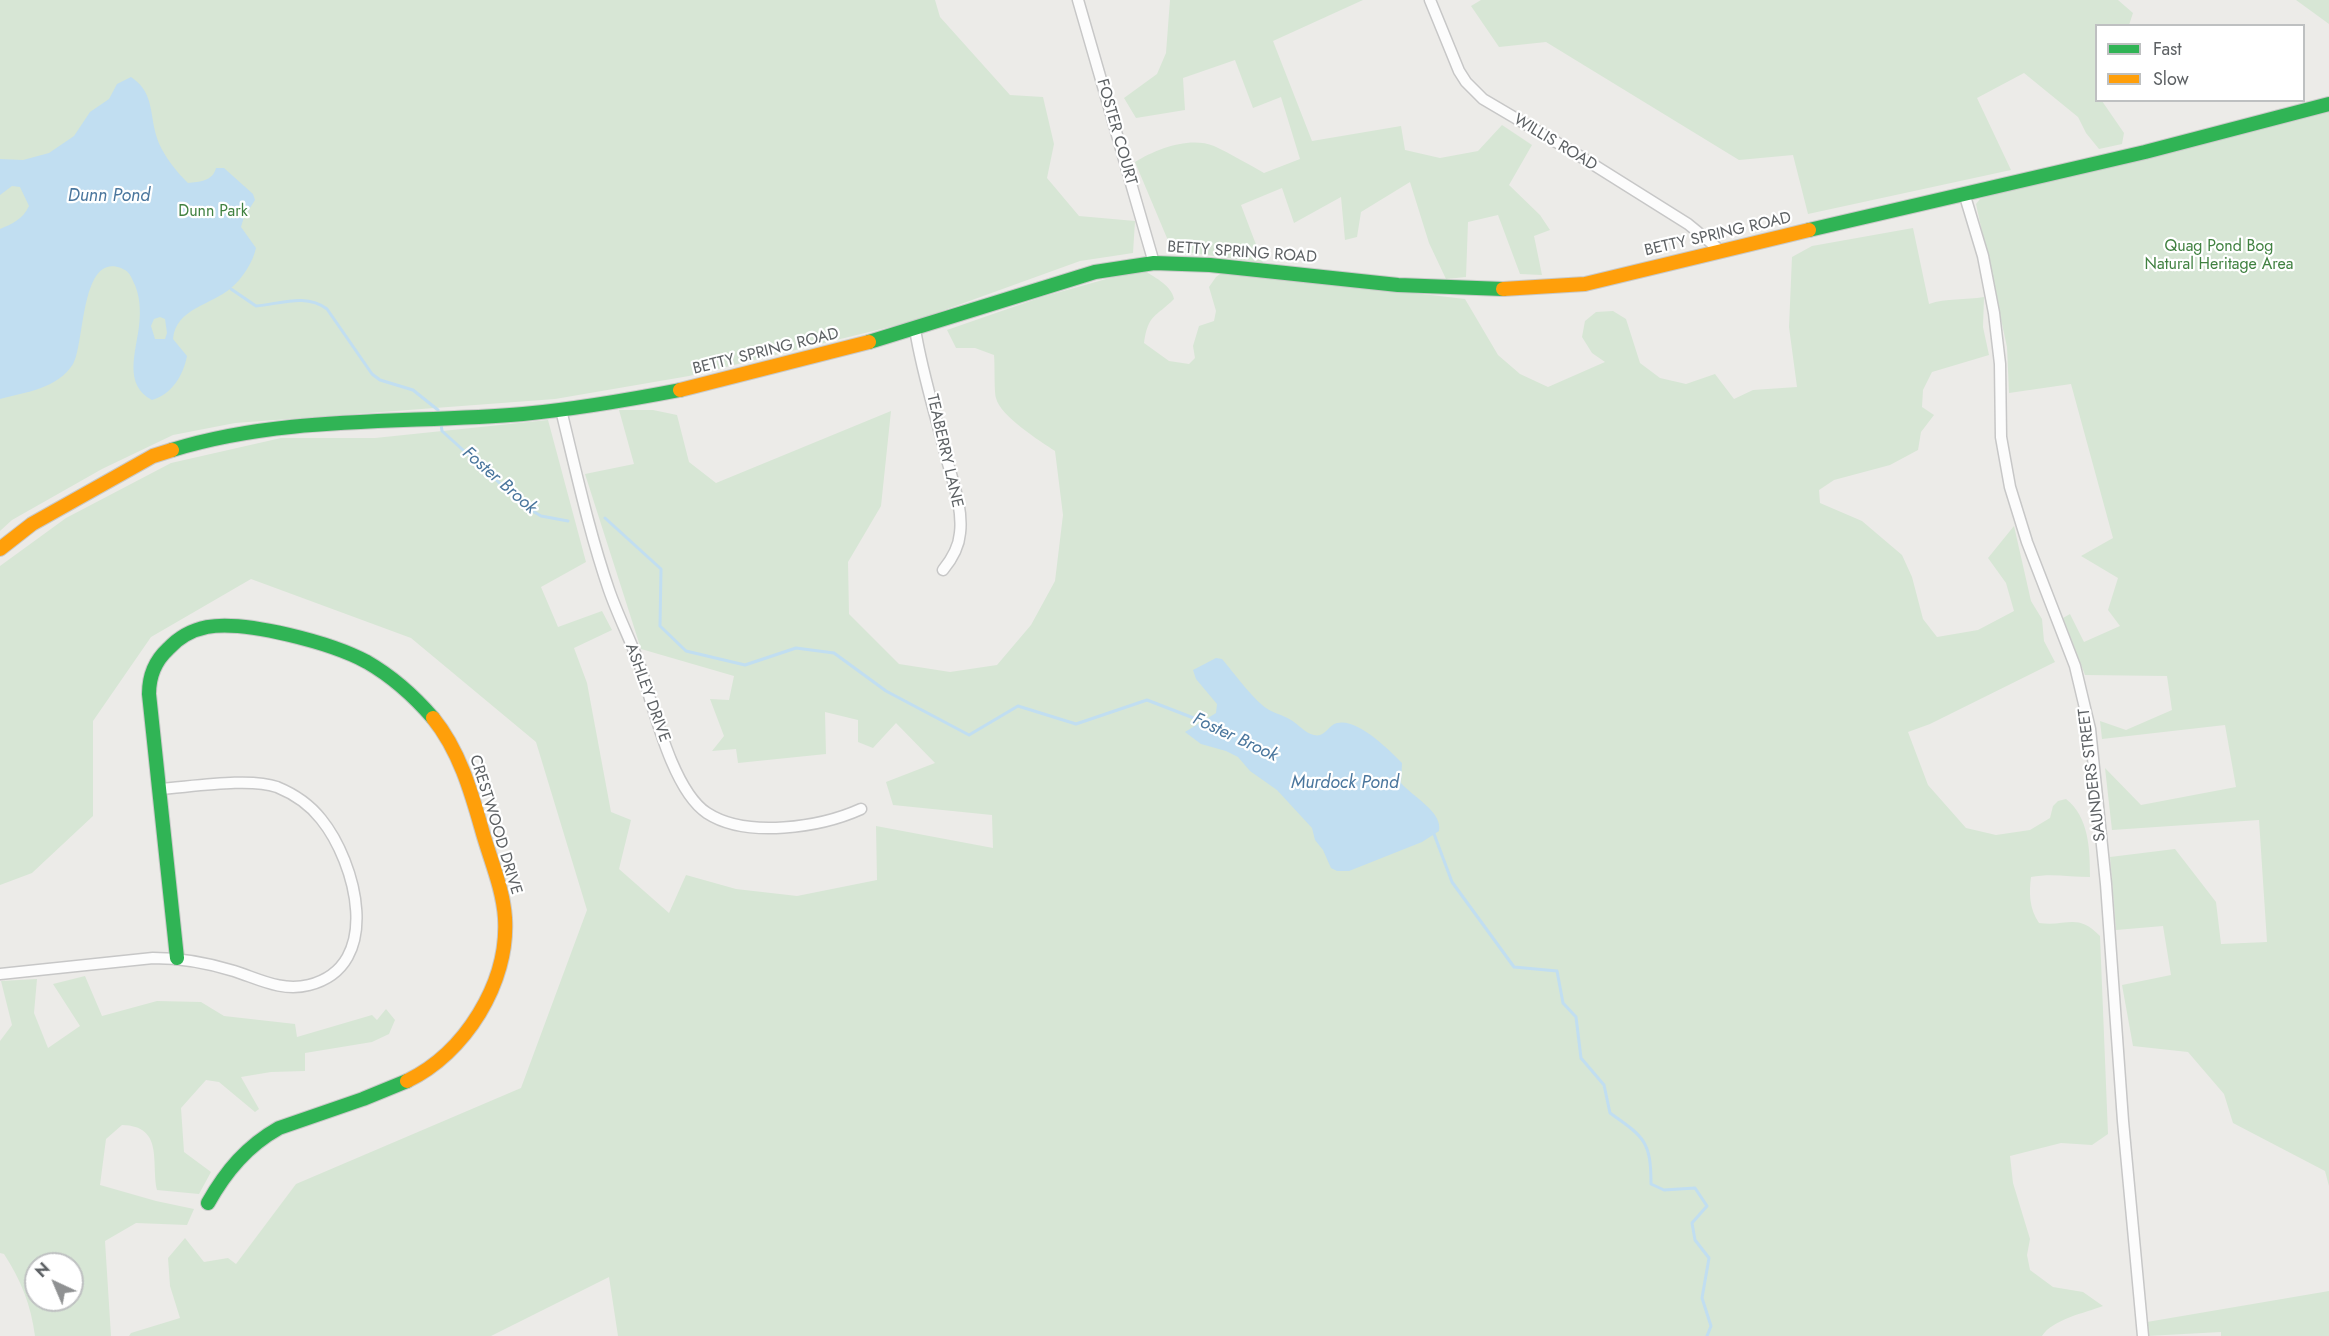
<!DOCTYPE html>
<html>
<head>
<meta charset="utf-8">
<style>
	body { margin:0 }
	#map { position:relative; width:2329px; height:1336px; overflow:hidden; background:#ecebe8; font-family:Jost,sans-serif }
	canvas { display:block }
	.legend { position:absolute; left:2095px; top:24px; width:210px; height:78px; box-sizing:border-box; background:#fff; border:2px solid #bec0c1; margin:0; padding:8px 10px; list-style:none; font-size:18px; color:#5d6164 }
	.legend li { display:flex; align-items:center; gap:12px; height:30px }
	.legend b { width:30px; border:2px solid #bec0c1 }
	.north { position:absolute; left:24px; top:1252px; width:60px; height:60px; box-sizing:border-box; background:#fff; border:2px solid #bec0c1; border-radius:50%; rotate:316deg; font-size:16px; font-weight:700; line-height:24px; text-align:center; color:#5d6164 }
	.north::after { content:''; display:block; margin:auto; width:21px; height:27px; background:#8f9192; clip-path:polygon(50% 0,100% 100%,50% 72%,0 100%) }
</style>
</head>
<body>
<div id="map">
<canvas width="2329" height="1336"></canvas>
<ul class="legend">
<li><b style="height:8px;background:#30b455"></b>Fast</li>
<li><b style="height:8px;background:#ff9f0a"></b>Slow</li>
</ul>
<div class="north">N</div>
</div>
<script>
const c = document.querySelector('canvas').getContext('2d');
c.lineJoin = 'round';
function fill(path, color) { c.fillStyle = color; c.fill(path, 'evenodd'); }
function trace(path, color, width, dash) { c.strokeStyle = color; c.lineWidth = width; c.lineCap = dash ? 'butt' : 'round'; c.setLineDash(dash || []); c.stroke(path); }
function label(font, color, halo, rows, align = 'center') {
  c.font = font + ' Jost,sans-serif'; c.lineWidth = 4.5; c.setLineDash([]); c.textBaseline = 'middle'; c.strokeStyle = halo; c.fillStyle = color; for (const [text, x, y, turn = 0] of rows) {
    c.save(); c.translate(x, y); c.rotate((+turn || 0) * Math.PI / 180); c.textAlign = isNaN(turn) ? turn : align; if (halo) c.strokeText(text, 0, 0); c.fillText(text, 0, 0); c.restore();
  }
}
fill(new Path2D(`
	M0 0H935L940 17 1010 95 1043 97 1054 144 1047 178 1079 216 1135 221 1133 253 1080 261 914 321 689 376 555 399 235 423 173 435 102 469 12 520 0 531Z
	M1170 0H1363L1273 41 1312 141 1401 126 1405 150 1440 158 1478 151 1502 125 1532 145 1509 185 1540 215 1550 230 1534 236 1542 275 1520 274 1498 215 1468 222 1466 277 1446 279 1429 243 1410 182 1361 212 1357 237 1345 240 1341 197 1294 223 1282 188 1241 205 1263 263 1172 250 1135 162C1156 149 1190 136 1214 146 1231 154 1248 164 1264 173L1300 159 1281 97 1253 108 1235 60 1183 78 1185 110 1136 118 1124 98 1157 74 1166 53Z
	M1481 0H2118L2133 13 2129 25 2096 26V100L2102 101 2124 133 2122 144 2099 149 2086 133 2078 117 2024 73 1977 98 2011 170 1808 214 1793 155 1739 160 1546 42 1499 47 1471 6Z
	M2296 0H2329V24Z
	M2329 110V1186L2325 1171 2233 1123 2224 1094 2188 1052 2133 1046 2122 985 2171 975 2163 926 2116 930 2110 857 2175 849 2216 902 2221 944 2267 942 2259 820 2112 830 2105 768 2141 805 2236 787 2225 725 2102 739 2100 721 2126 730 2172 710 2167 676 2085 675 2063 618 2070 614 2084 642 2120 626 2108 610 2118 578 2081 556 2113 538 2071 384 2009 393 2007 347 1976 204 1980 199 1992 194Z
	M1913 228 1929 304C1946 298 1966 300 1984 297L1983 327 1989 355 1932 372 1923 390 1922 407 1934 415 1921 432 1918 450 1890 465 1834 480 1819 490 1820 503 1862 521 1902 555 1912 577 1923 619 1937 637 1978 630 2014 611 2006 583 1988 558 2014 526 2031 601 2042 619 2044 641 2055 662 1930 724 1908 732 1928 785 1966 828 1996 835 2030 830 2050 818 2053 806 2058 801 2066 799C2089 817 2090 849 2090 877 2070 877 2051 873 2031 877 2029 892 2029 909 2039 923 2067 927 2077 912 2100 936L2108 1134 2092 1145 2061 1143 2010 1156 2013 1183 2030 1239 2027 1255 2030 1270 2053 1287 2083 1292 2103 1306C2085 1313 2053 1319 2042 1336H618L609 1277 491 1336H129L131 1333 180 1318 170 1286 168 1258 185 1238 204 1262 228 1258 236 1264 296 1184 521 1088 587 910 536 742 411 638 251 579 151 637 93 721V816L32 873 0 885V566L66 518 171 463 281 438H375L548 420 586 562 541 587 558 627 602 611 612 630 574 648 587 683 611 812 631 820 619 869 669 913 686 875 736 889 797 896 877 880 876 826 993 848 992 815 893 805 886 782 935 763 896 723 873 748 858 742V720L825 712 826 754 738 763 736 749 712 751 724 736 710 699 729 700 734 676 641 649 585 474 634 464 619 410H653L677 415 689 462 716 483 891 411 881 506 848 562 849 614 899 664 950 672 997 665 1031 625 1055 581 1063 515 1055 451C1040 441 1000 416 996 398 994 391 995 365 994 355L975 348H956L947 330 1042 297 1142 269C1152 276 1172 285 1174 299 1156 317 1148 314 1144 343L1169 361 1189 364 1195 358 1193 346 1199 326 1214 321 1216 311 1209 287 1216 277 1224 271 1465 299 1498 355 1520 374 1548 387 1605 362 1592 353 1582 337 1585 321 1596 312 1613 311 1626 319 1640 363 1660 378 1686 384 1715 374 1734 399 1753 390 1797 387 1789 327 1792 257 1812 246Z
	M85 976 102 1016 157 1001 201 1002 224 1016 295 1024 297 1037 372 1015 377 1020 386 1009 395 1020 389 1034 372 1042 305 1053V1071L271 1072 241 1077 259 1109 255 1112 219 1082 206 1080 181 1108 184 1152 211 1172 199 1194 157 1190C151 1162 164 1126 122 1125L106 1139 100 1185 156 1201 194 1209 187 1225 136 1223 105 1241 111 1336H35C31 1305 21 1280 4 1254L0 1253V1041L12 1025 1 981 37 979 34 1013 48 1048 80 1026 53 984ZM36 1264H72V1300H36Z
	M2329 1291V1336H2221V1332L2147 1336V1322Z`), '#d7e6d5');
fill(new Path2D(`
	M131 77C152 91 150 109 155 131 159 150 174 169 188 183 199 182 213 181 216 168H224L253 194 255 200 244 217 241 227 256 248C253 262 242 279 231 288 212 305 176 308 173 339L187 356C183 376 172 394 152 400 123 385 136 352 139 326 141 311 140 294 133 281 130 274 128 271 121 268 80 252 85 345 73 364 57 389 26 392 0 399V229C12 224 23 219 29 206L20 187 12 186 0 195V159L23 160 49 153 74 136 90 112 109 99 117 84ZM160 317 165 319 167 333 165 339H155L151 326 154 319Z
	M1216 658 1222 659C1234 673 1252 698 1266 708 1273 713 1283 715 1291 720 1298 724 1305 733 1314 735 1325 738 1328 725 1337 723 1358 718 1389 750 1402 763L1401 783C1413 797 1443 812 1439 831L1422 842 1349 871H1337L1331 868 1323 850 1315 840 1312 828 1277 790 1250 771 1238 757 1226 751 1201 744 1185 732 1216 713 1217 704 1196 679 1193 670Z`), '#c1def1');
trace(new Path2D(`
	M231 289 256 306C280 304 306 293 327 309L372 374 380 380 413 390 438 410
	M441 424 442 431 526 507 541 516 568 521
	M605 518 661 569 660 626 686 651 745 665 796 648 834 653 886 691 969 735 1018 706 1076 724 1147 700 1204 722
	M1431 832 1434 834 1452 882 1514 967 1557 971 1563 1003 1576 1017 1581 1058 1604 1085 1610 1113C1644 1137 1651 1141 1651 1184L1664 1190 1695 1188 1707 1206 1692 1223 1695 1240 1709 1258 1702 1298 1711 1326 1707 1336`), '#c1def1', 3);
const street = new Path2D(`
	M1078 0 1154 263
	M1430 0 1459 71 1466 82 1483 99 1578 155 1688 224 1721 251
	M1964 193 1983 256 1994 313 2000 364 2001 437 2010 487 2027 542 2075 666 2090 729 2106 884 2123 1121 2143 1336
	M915 329C922 373 936 416 947 460 953 482 963 509 960 533 959 546 952 559 943 570
	M561 410C576 471 589 532 609 590 618 616 631 641 640 666 653 705 672 790 707 813 747 839 821 827 861 809
	M0 974 153 958C181 958 208 963 234 971 259 979 282 992 309 985 384 966 356 862 321 819 310 805 294 794 277 787 250 777 190 787 159 789`);
const fast = new Path2D(`
	M1809 230 2145 152 2329 104
	M869 342 1095 272 1154 263 1210 265 1398 285 1503 289
	M172 450C285 415 406 424 523 414 576 409 628 400 680 390
	M177 958 149 694C149 677 155 661 168 649 178 638 192 630 207 627 246 620 332 643 367 662 393 677 414 696 433 718
	M208 1203C226 1171 247 1146 279 1128L363 1099 407 1081`);
const slow = new Path2D(`
	M1503 289 1585 284 1809 230
	M680 390 869 342
	M0 549 32 524 153 456 172 450
	M407 1081C465 1053 509 983 505 918 503 888 490 859 482 830 471 791 459 750 433 718`);
trace(street, '#c7c7c7', 13);
trace(fast, '#c9c9c8', 16);
trace(slow, '#c9c9c8', 16);
trace(street, '#fcfcfc', 10);
trace(fast, '#30b455', 14);
trace(slow, '#ff9f0a', 14);
label('16px', '#5d6164', '#fff', [
	["FOSTER COURT",1116,132,74],
	["WILLIS ROAD",1555,143,31],
	["BETTY SPRING ROAD",1718,235,-13],
	["BETTY SPRING ROAD",1242,253,4],
	["BETTY SPRING ROAD",766,352,-14],
	["TEABERRY LANE",944,451,77],
	["ASHLEY DRIVE",647,693,70],
	["SAUNDERS STREET",2093,775,-97],
	["CRESTWOOD DRIVE",495,825,73]
]);
label('16px', '#408140', '#fff', [
	["Dunn Park",213,212],
	["Quag Pond Bog",2219,247],
	["Natural Heritage Area",2219,265]
]);
label('italic 18px', '#4a769d', '#fff', [
	["Dunn Pond",109,197],
	["Foster Brook",499,481,41],
	["Foster Brook",1235,738,25],
	["Murdock Pond",1345,784]
]);
</script>
</body>
</html>
